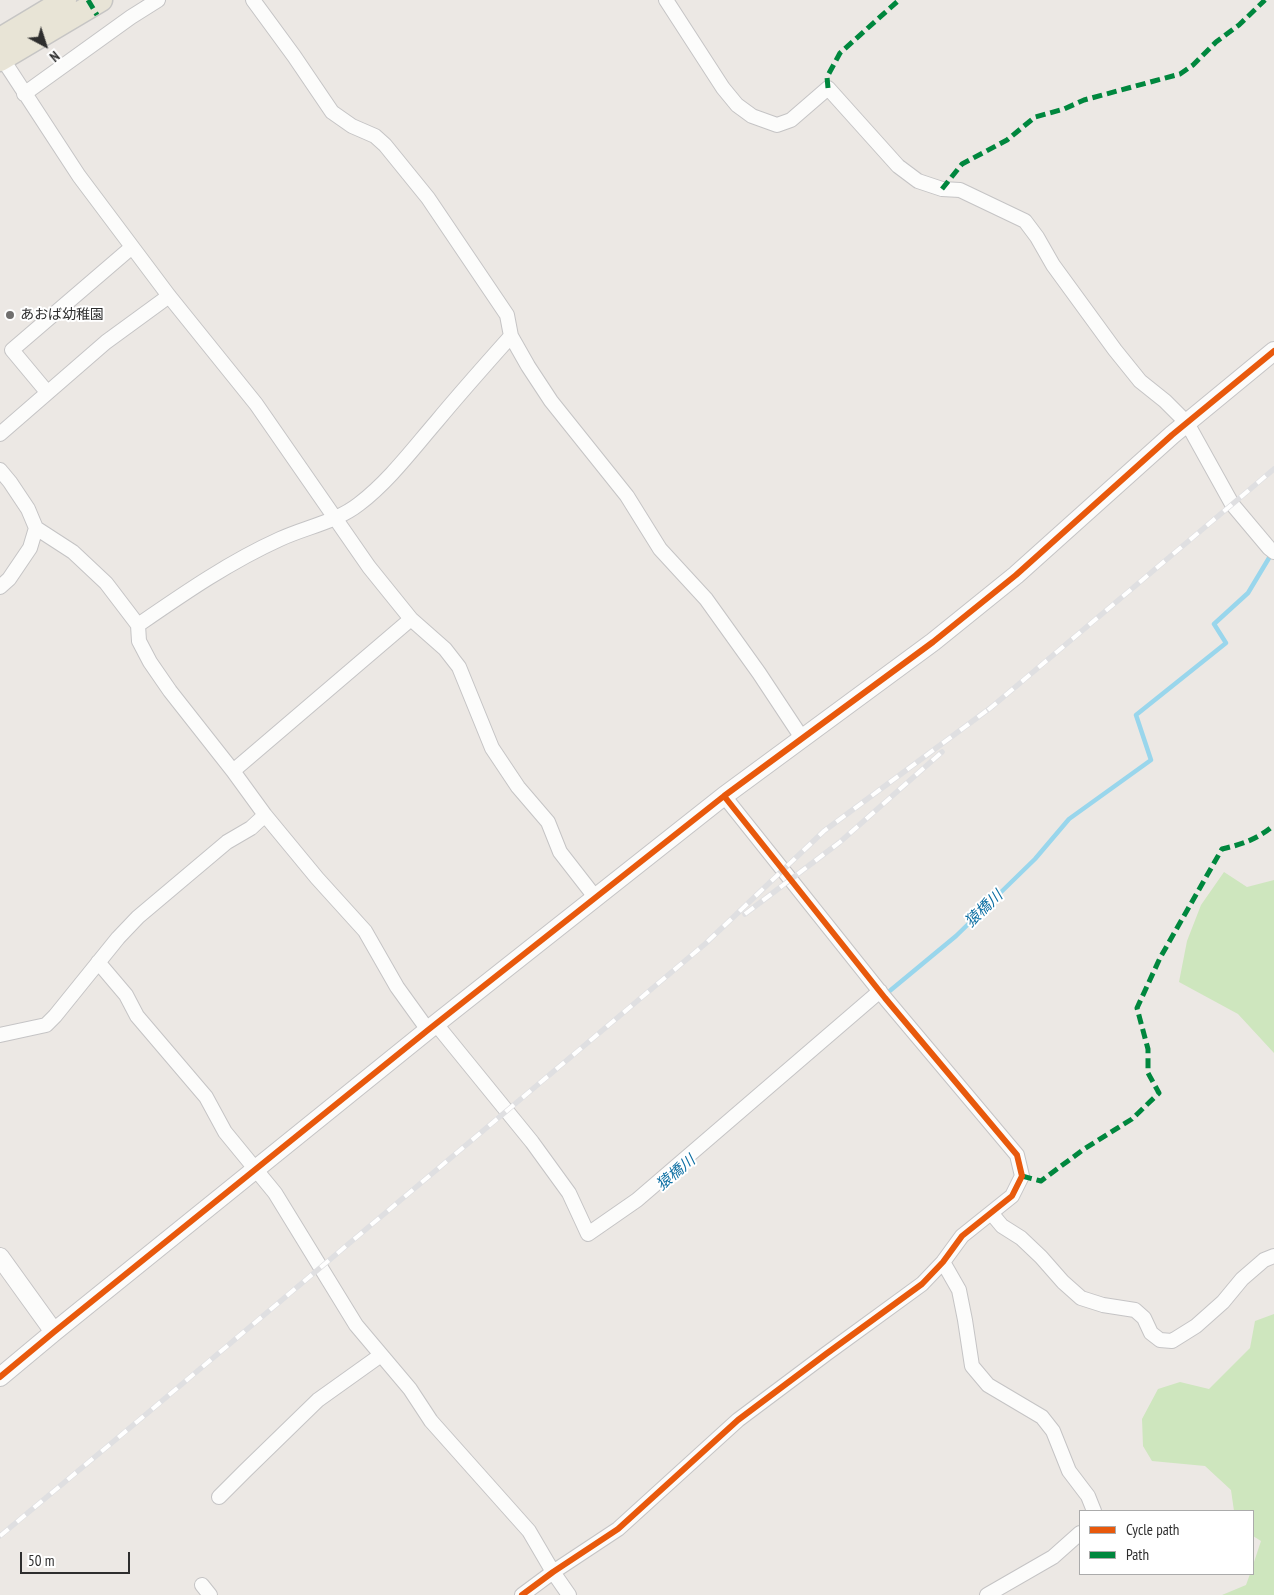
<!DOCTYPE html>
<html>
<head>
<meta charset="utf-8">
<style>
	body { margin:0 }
	#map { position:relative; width:1274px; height:1595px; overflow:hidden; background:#ece8e4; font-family:"PT Sans Narrow",sans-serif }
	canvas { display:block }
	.legend { position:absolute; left:1079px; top:1510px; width:175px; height:65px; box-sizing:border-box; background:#fff; border:1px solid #ababab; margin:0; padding:6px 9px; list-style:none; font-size:15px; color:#2e2e2e }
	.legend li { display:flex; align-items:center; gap:10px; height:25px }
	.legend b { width:25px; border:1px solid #ababab }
	.north { position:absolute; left:20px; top:20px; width:50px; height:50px; -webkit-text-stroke:4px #fff; paint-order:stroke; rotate:140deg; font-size:14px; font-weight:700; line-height:20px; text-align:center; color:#2e2e2e }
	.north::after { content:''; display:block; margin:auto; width:18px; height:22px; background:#2e2e2e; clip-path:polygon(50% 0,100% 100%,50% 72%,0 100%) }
	.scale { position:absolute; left:20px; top:1552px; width:110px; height:22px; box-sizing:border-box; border:2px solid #2e2e2e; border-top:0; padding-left:6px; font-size:15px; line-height:18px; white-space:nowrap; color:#2e2e2e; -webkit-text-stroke:4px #fff; paint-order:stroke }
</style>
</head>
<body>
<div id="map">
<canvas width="1274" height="1595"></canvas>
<ul class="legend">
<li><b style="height:6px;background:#e8590c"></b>Cycle path</li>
<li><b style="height:6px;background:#00873e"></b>Path</li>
</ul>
<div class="north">N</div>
<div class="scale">50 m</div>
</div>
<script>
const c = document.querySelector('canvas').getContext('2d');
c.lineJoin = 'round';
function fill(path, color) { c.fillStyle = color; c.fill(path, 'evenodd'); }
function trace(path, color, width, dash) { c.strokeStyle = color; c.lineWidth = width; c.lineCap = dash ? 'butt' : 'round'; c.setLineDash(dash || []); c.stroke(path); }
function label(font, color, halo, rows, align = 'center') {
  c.font = font + ' "PT Sans Narrow","Noto Sans JP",sans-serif'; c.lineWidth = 4; c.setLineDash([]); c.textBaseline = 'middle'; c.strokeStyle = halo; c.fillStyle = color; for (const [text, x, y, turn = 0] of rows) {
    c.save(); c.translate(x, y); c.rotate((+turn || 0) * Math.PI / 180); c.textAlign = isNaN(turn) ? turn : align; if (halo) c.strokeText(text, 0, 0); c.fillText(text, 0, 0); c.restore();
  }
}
fill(new Path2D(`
	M1224 872 1247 887 1274 880V1053L1238 1014 1179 982 1187 941 1201 905Z
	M1274 1314V1595H1222L1246 1585 1250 1574H1253V1565L1261 1541 1253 1536V1511H1234L1231 1490 1205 1466 1152 1461 1143 1446 1142 1419 1158 1389 1180 1382 1209 1389 1250 1348 1255 1321Z`), '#cee6be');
trace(new Path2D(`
	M886 994 956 936 1035 859 1069 819 1151 760 1136 715 1226 643 1214 624 1248 593 1272 553`), '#99d6ec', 4.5);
const minor = new Path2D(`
	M253 0 294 56 332 112 352 126 375 136 385 145 428 198 507 315 511 336 528 366 551 401 627 496 660 549 706 599 759 673 802 738
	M666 0 723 88 737 105 752 116 777 125 791 120 828 88 898 166 918 181 942 189 960 190 1025 221 1037 237 1053 265 1115 350 1140 381 1165 401 1187 423 1232 504 1269 548 1274 552
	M0 55 79 176 169 296 256 404 369 567 411 619 445 649 459 667 492 748 518 787 548 822 560 852 595 897
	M24 94 131 17 158 0
	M47 392 12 350 132 247
	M0 434 106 342 169 296
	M0 470 10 482 28 509 36 528 73 552 106 583 138 625 139 641 150 662 170 691 233 771 265 815 317 878 365 931 397 987 428 1030
	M0 587 9 579 30 548 36 528
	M138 625C183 594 229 562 280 539 306 527 336 522 359 504 389 481 412 450 437 421 461 392 486 364 511 336
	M233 771 411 619
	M98 962 126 995 137 1016 206 1097 225 1132 275 1193 356 1325 410 1389 431 1421 529 1531 553 1572 569 1595
	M436 1024 532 1142 569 1193 588 1234 637 1200 880 991
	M0 1035 46 1025 55 1016 118 938 138 917 227 842 251 828 265 815
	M992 1214 1002 1226 1021 1238 1041 1257 1063 1282 1081 1298 1103 1305 1135 1310 1144 1318 1151 1333 1160 1340 1172 1341 1196 1326 1223 1302 1242 1279 1264 1260 1274 1256
	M943 1262 959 1290 965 1320 972 1366 988 1385 1042 1417 1053 1431 1069 1471 1088 1496 1094 1511
	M219 1497 245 1471 318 1400 381 1355
	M202 1585 210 1595
	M522 1595 553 1572 618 1529 738 1420 826 1354 922 1284 943 1262 962 1236 1012 1196 1022 1176 1017 1155 885 998 724 796
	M987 1595 1053 1557 1080 1533`);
const tertiary = new Path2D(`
	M0 1257 54 1332
	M0 1377 54 1332 428 1030 724 796 933 642 1016 575 1172 435 1274 351`);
const primary = new Path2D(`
	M0 39 65 0
	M0 60 101 0`);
trace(minor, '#c5c4c5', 16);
trace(tertiary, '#c5c4c5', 20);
trace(primary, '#c6c5c4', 25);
trace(minor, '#fcfcfb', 14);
trace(tertiary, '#fcfcfb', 18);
trace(primary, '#e8e4d6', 22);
const rail = new Path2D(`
	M988 710 1274 469
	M745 914 840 842 942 752
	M0 1536 144 1416 705 944 824 831 993 706`);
trace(rail, '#dfdfe1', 5.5);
trace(rail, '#fff', 4, [11]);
trace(new Path2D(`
	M88 0 97 15
	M828 88 827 77 840 53 899 0
	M942 189 962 164 1007 140 1035 117 1064 109 1084 100 1180 74 1193 65 1216 42 1239 25 1265 0
	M1022 1176 1041 1181 1084 1149 1132 1119 1159 1093 1148 1073V1049L1137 1008 1160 958 1222 849C1243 844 1258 839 1274 825`), '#00873e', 5, [10, 5]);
trace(new Path2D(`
	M0 1377 54 1332 428 1030 724 796 933 642 1016 575 1172 435 1274 351
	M522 1595 553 1572 618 1529 738 1420 826 1354 922 1284 943 1262 962 1236 1012 1196 1022 1176 1017 1155 885 998 724 796`), '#e8590c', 6);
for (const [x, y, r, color] of [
	[10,315,5,"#706f6e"]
]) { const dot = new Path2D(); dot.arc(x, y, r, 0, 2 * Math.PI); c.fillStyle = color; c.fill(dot); trace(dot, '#fff', 2); }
label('14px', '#2e2e2e', '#fff', [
	["あおば幼稚園",20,315]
], 'left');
label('italic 15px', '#0d6fa3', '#fff', [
	["猿橋川",984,909,-44],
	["猿橋川",676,1173,-40]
]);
</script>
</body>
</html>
